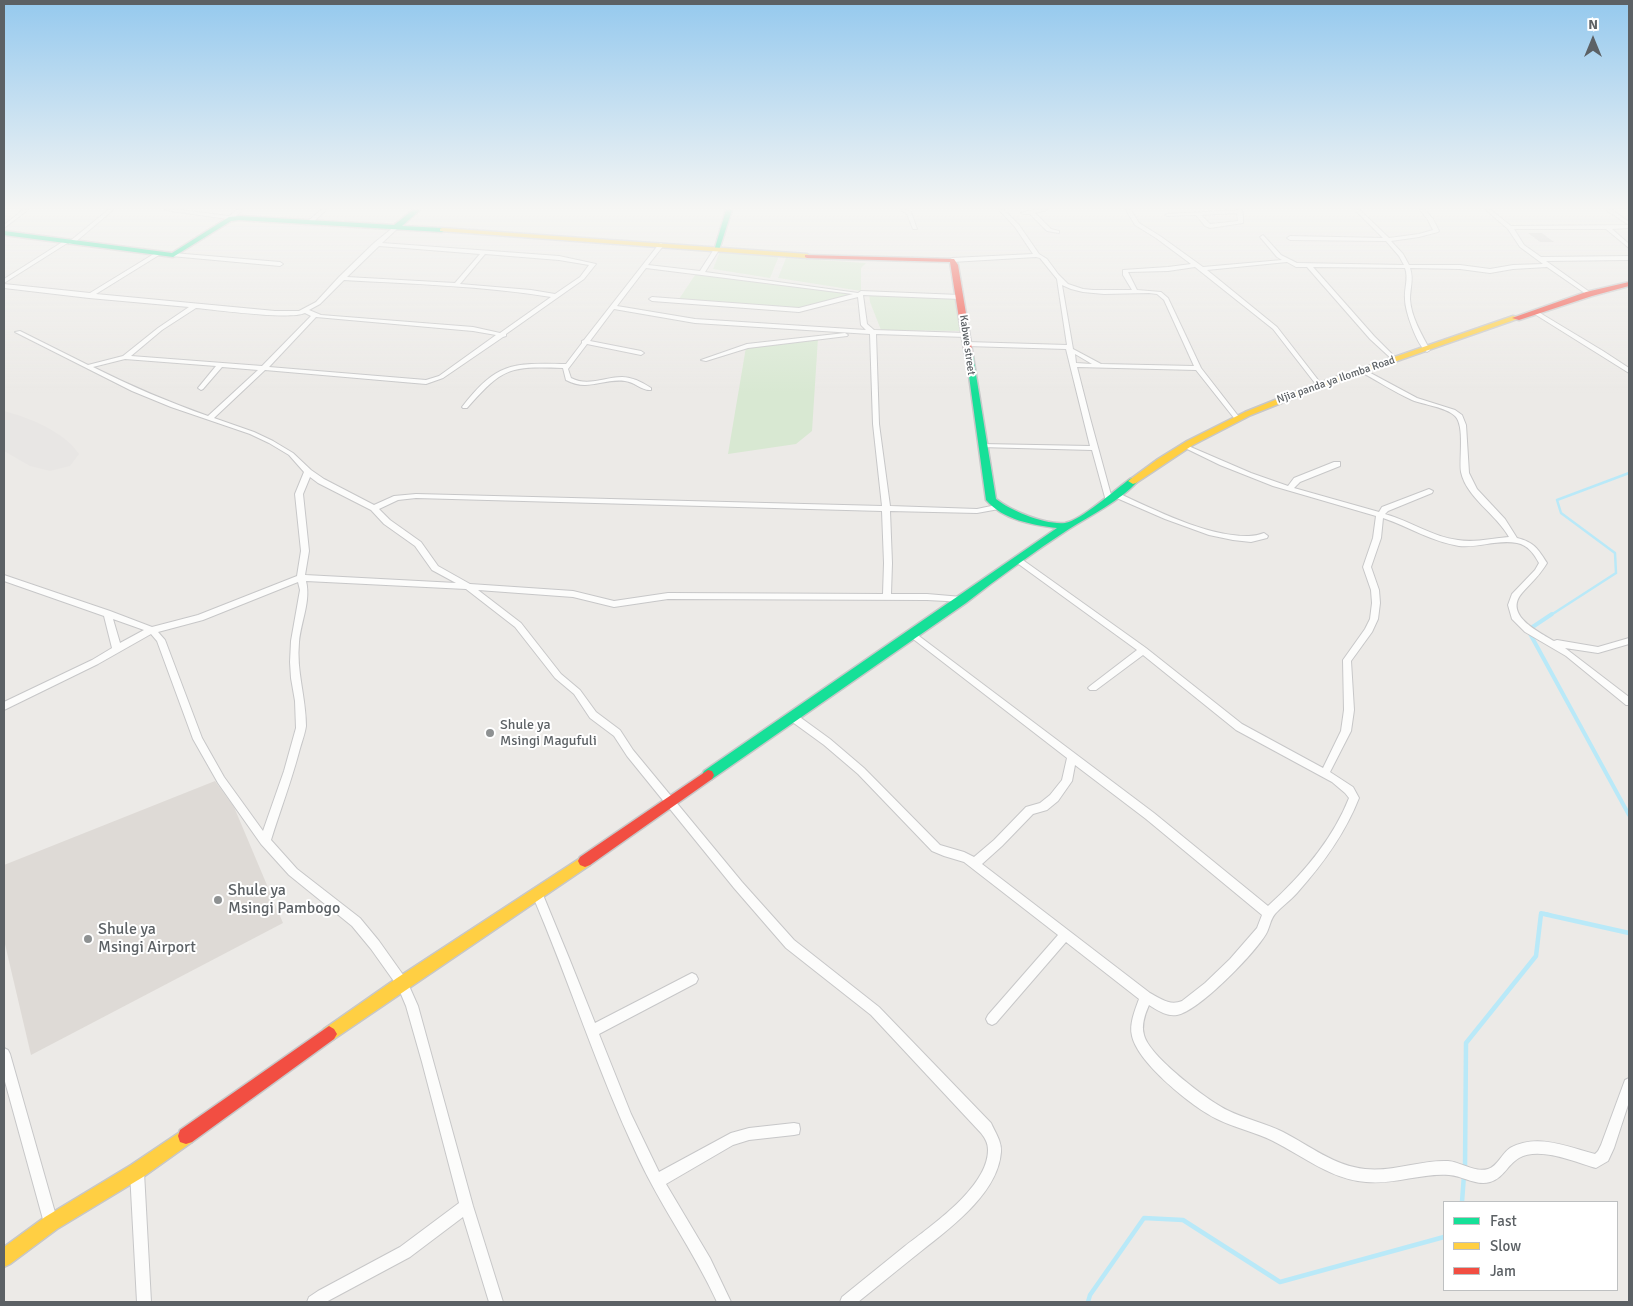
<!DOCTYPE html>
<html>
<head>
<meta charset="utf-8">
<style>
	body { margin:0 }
	#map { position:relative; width:1633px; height:1306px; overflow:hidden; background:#eceae7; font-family:Signika,sans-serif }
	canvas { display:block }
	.frame { position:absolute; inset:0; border:5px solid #5c6165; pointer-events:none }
	.legend { position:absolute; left:1443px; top:1201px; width:175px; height:90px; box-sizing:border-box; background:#fff; border:1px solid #bec0c1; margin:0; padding:6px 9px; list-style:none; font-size:15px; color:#5c6165 }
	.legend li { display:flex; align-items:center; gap:10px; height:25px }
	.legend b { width:25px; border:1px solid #bec0c1 }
	.north { position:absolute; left:1568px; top:15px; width:50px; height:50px; -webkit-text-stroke:4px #fff; paint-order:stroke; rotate:0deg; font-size:14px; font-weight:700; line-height:20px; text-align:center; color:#5c6165 }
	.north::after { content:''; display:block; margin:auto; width:18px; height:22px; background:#5c6165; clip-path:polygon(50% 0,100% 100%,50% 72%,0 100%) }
</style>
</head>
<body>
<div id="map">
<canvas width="1633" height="1306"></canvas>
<div class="frame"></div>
<ul class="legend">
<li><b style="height:6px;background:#16e098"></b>Fast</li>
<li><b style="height:6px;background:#ffcf43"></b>Slow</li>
<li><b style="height:6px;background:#f24e42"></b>Jam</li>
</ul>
<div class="north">N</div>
</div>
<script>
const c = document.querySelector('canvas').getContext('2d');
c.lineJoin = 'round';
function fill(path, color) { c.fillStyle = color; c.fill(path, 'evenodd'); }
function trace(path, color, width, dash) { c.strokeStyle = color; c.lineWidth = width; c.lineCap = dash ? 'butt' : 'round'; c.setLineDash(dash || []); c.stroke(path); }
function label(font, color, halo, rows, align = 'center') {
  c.font = font + ' Signika,sans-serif'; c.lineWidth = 4; c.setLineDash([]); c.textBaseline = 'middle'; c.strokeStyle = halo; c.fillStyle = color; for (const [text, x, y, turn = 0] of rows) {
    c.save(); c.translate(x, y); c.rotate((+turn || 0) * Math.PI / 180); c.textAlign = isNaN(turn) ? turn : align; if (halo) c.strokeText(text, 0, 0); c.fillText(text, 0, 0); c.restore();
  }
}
fill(new Path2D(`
	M215 781 234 807 283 923 31 1055 4 940V865Z`), '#dedad6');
fill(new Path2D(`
	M720 251 779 256 770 278 713 269Z
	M786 258 866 263 861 268V291L778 278Z
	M697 272 856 295 808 310 679 299Z
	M869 294 954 295 960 331 881 330 870 302Z
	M818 338 812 431 796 444 728 454 746 347Z`), '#d8e8d2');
trace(new Path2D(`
	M1551 615 1616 573 1615 553 1561 513 1557 500 1629 473`), '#b9e9f8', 2.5);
trace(new Path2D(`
	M1552 614 1528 630 1629 815
	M1541 915V913L1550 915`), '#b9e9f8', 4);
trace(new Path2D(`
	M1544 914 1629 933
	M1465 1169 1466 1043 1536 956 1541 914
	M1462 1202 1464 1175
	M1088 1302 1090 1295 1144 1218 1183 1220 1280 1282 1444 1237`), '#b9e9f8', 4.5);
fill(new Path2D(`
	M4 411C30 418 63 431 79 454L70 466 50 471 30 466 4 451Z`), '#e8e6e4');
fill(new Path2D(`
	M1528 233H1542L1554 242H1540Z`), '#d4d2d1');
const street = new Path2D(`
	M23 210H28L4 228V225Z
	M108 210H113L73 244H69V242Z
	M165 210H181L229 216 237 210H242L233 219 229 221 227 219Z
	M321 210H326L311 224H307V222Z
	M901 210H907L911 212 917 229H913L907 214Z
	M999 210H1004L1019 225 1039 254 1047 259 1058 274 1068 284 1083 289 1093 290H1132L1123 275V270L1168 267 1191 264 1156 238 1135 225 1126 210H1131L1139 223 1160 236 1203 267 1282 260 1277 257 1261 238 1260 237 1263 235 1281 255 1297 263 1404 265 1399 256 1386 241 1290 240 1287 238 1290 236 1383 238 1355 210H1360L1389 238 1419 234 1433 230 1428 220 1420 210H1425L1433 219 1439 231 1438 232 1419 237 1391 241 1403 254 1409 265H1460L1490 269 1513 265 1543 264 1520 247 1508 229 1486 210H1491L1511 226 1629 225 1606 210H1612L1629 222V228L1612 229 1629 244V248L1606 229H1514L1524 245 1541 257 1629 256V260L1546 261 1591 293 1592 294 1589 296 1547 267 1513 269 1490 273 1460 269 1410 268C1414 279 1410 288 1410 299 1411 317 1422 335 1430 350L1427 352C1417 346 1405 311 1405 299 1404 288 1409 279 1405 268L1313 267 1374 336 1398 360 1395 362 1370 339 1307 267H1296L1287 262 1207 270 1277 327 1322 385 1323 386 1320 388 1318 387 1273 329 1195 267 1168 271 1128 272 1137 290 1161 292 1168 298 1201 368 1239 417 1238 418H1234L1196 370 1077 367 1090 418 1111 495 1115 493H1118C1155 510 1208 537 1249 536 1254 536 1259 535 1264 533L1268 536 1267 538 1251 542 1233 540 1209 535 1165 519 1112 496V501H1106L1092 450 980 447V445L982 444 1090 446 1066 349 967 346 964 344 967 342 1067 345 1057 279 1040 258 1036 257 952 262 949 260 952 258 1033 254 1015 227ZM1062 285 1071 289 1083 292 1104 294 1149 293 1157 294 1164 300 1194 366 1101 364 1073 349ZM1075 354 1092 364 1076 363Z
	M1032 210H1047L1035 213 1051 229 1059 231V233L1047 231 1030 214H1023L1021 213Z
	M1242 210 1243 216V223L1210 228 1205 226 1196 215 1167 216 1165 215 1167 214ZM1237 213 1238 221 1210 224 1201 215Z
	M395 226 397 227V229L382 243 559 256 596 264 584 279 506 334V336L503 337 443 378 426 384 265 370 214 418 254 432 273 441 293 453 311 470 324 479 374 505 394 496 416 494 882 506 873 424 870 334 695 323 614 309 590 341 641 351 644 353 641 355 587 344 568 369 571 378C588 387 604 377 622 377 632 377 642 382 651 388V390C642 391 635 382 625 381 603 378 588 392 566 380L563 368C510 366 503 367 467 408H463L462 407C497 362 512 363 566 364L582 343V341L584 340 659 244 661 243 664 245 648 265 700 271 714 249 716 248 719 250 705 272 858 293 861 291 960 295 963 297 960 299 863 295 867 324 874 330 966 333 969 335 966 337 876 334 879 424 890 506 977 509 996 505 1000 507 999 509 977 513 890 511 892 563 891 594H927L962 597 966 600 965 602 927 600 668 599 614 607 573 597 478 590 521 623 561 674 580 690 596 712 620 730 633 750 742 882 794 940 879 1007 991 1123C995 1132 1002 1142 1001 1152 998 1195 946 1231 915 1256 896 1271 877 1287 858 1302H840L842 1297C863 1280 884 1263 905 1246 931 1226 988 1187 988 1150 988 1143 985 1138 981 1133L871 1015 786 948 734 888 627 756 614 736 590 718 574 694 555 678 515 627 466 589 306 581C311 601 301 621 299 642 296 671 306 697 306 726 305 734 301 744 299 752 291 782 280 811 271 840L297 869 360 918 379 941 406 979 418 1006 473 1206 503 1302H489L463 1217 410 1257 326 1302H307L309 1297 318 1291 400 1247 459 1203 422 1062 406 1006 398 987 371 949 352 926 289 875 261 844 218 783 193 739 157 641 151 634 98 664 4 710V702L92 660 112 648 104 616 4 581V575L110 611 152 627 198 615 297 576 301 551 295 494 304 472 289 455 269 443 250 434 171 407 132 391 15 332 20 331 88 365 123 356 158 328 189 307 89 298 4 288V284L90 293 157 252 160 254 159 255 96 294 275 311H299L316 302 339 277 374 243ZM379 246 480 254 455 283 347 277ZM485 254 559 260 589 265 580 277 555 294 531 290 460 284ZM646 268 853 294 799 308 652 297 649 299 652 301 799 312 858 297 861 325 866 330 695 319 617 306ZM344 280C413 284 483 286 551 297L500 333 473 327 321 315 309 310 320 304ZM196 308C217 310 289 320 305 313L311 316 262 366 131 356 162 330ZM316 317 473 331 496 335 439 376 426 380 269 367ZM125 359 216 366 198 388 201 390 203 389 222 367 258 370 208 416C168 402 131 386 93 367ZM310 477 318 483 371 510 384 524 415 546 432 570 456 583 305 575 309 551 303 494ZM416 498 882 511 884 563 883 594 668 593 614 601 573 591 470 584 438 566 421 542 390 520 379 509 398 500ZM298 582 300 590 291 641 290 662 291 678 295 701 296 728 284 771 263 831 224 777 202 738 165 640 158 632 203 620ZM113 619 144 630 120 643Z
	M64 241 69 242 4 283V279Z
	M173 253 280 262 283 264 280 266 171 256 170 255Z
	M1535 310 1603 351 1629 368V373L1533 313 1532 312Z
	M845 333 848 335 847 336 748 348 706 361 701 360 747 344Z
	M1363 369 1417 398 1455 410 1462 415 1466 425 1469 473 1477 489 1505 519 1517 538C1534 542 1538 549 1547 563 1540 575 1531 583 1522 593 1503 615 1539 632 1554 641L1557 640 1598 647 1629 638V644L1598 653 1565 648 1629 697V705H1626L1566 656 1525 632 1512 619 1508 605 1512 594 1535 570 1539 563C1534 554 1528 545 1517 543 1498 539 1479 548 1459 546 1433 542 1409 527 1383 518L1381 538 1371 567 1379 590 1380 603 1378 619 1372 632 1351 661 1354 710 1351 731 1330 772 1353 787 1359 798C1345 834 1322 865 1297 893 1290 901 1282 906 1275 914 1270 920 1270 927 1266 934 1254 954 1199 1011 1177 1015 1167 1017 1157 1010 1149 1005 1145 1014 1141 1025 1144 1035 1149 1056 1207 1100 1227 1110 1245 1119 1265 1123 1283 1132 1310 1146 1335 1166 1365 1169 1393 1172 1420 1160 1448 1161 1461 1162 1475 1173 1488 1169 1498 1166 1502 1153 1510 1148 1538 1133 1567 1147 1595 1154L1598 1151 1601 1145 1625 1080 1629 1078V1102L1614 1148 1608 1161 1596 1168C1575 1162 1539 1146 1519 1158 1507 1165 1504 1178 1490 1182 1476 1186 1463 1176 1449 1175 1421 1173 1394 1185 1366 1182 1332 1180 1303 1156 1273 1141 1255 1132 1235 1128 1217 1119 1192 1107 1138 1063 1132 1036 1129 1024 1135 1010 1139 999L1066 942 996 1023 992 1025 988 1023 986 1019 988 1015 1058 935 964 862 944 856 932 851 858 774 824 745 791 721 789 718 791 715H797L830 739 864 768 940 845 964 852 974 857 994 840 1026 807 1040 803 1050 795 1062 780 1067 758 908 635 909 633H915L1154 813 1268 906C1301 876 1332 841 1349 798L1345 793 1332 782 1236 730 1143 655 1096 690H1090L1088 688 1090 686 1137 650 1013 560 1014 558H1020L1146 648 1242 724 1323 768 1341 731 1344 710 1343 660 1365 629 1370 619 1372 603 1371 590 1363 567 1373 538 1376 516 1273 486 1220 465 1181 446 1184 444 1186 445 1251 473 1288 486 1294 478 1334 462H1340V466L1300 482 1294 488 1379 512 1382 507 1429 489 1433 491 1432 493 1388 511 1385 514C1410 521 1433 537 1458 540 1475 543 1492 538 1509 537 1497 515 1466 497 1461 472 1459 459 1465 425 1455 416 1446 407 1424 405 1412 400 1394 392 1378 381 1361 372L1360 371ZM1075 765 1146 819 1262 915 1257 928 1230 959 1205 983 1182 1001C1170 1006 1161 999 1150 993L982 864 1002 846 1033 814 1047 810 1058 801 1072 781Z
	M537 889 541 890 569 958 595 1023 688 975 692 973 696 975 698 979 696 983 599 1034 631 1114 659 1172 731 1133 749 1128 794 1123 799 1124 800 1129 799 1134 794 1135 749 1140 733 1145 666 1184 710 1258 731 1302H717C694 1251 660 1206 637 1155 597 1070 569 980 532 894L533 890Z
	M4 1048 8 1050 10 1054 58 1223 56 1228 51 1230 46 1228 44 1223 4 1078Z
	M137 1165 142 1167 144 1172 151 1302H137L130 1172 132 1167Z`);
const fast = new Path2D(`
	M413 210H420L402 226 442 228 445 230 442 232 239 220 231 221 173 257 4 235V231L172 253 229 217 239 216 394 225Z
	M726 210H732L719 250 714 251Z
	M966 354 973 356 996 499C1011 511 1045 525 1065 523 1080 521 1116 489 1130 479L1133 478 1138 481C1120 501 1091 515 1069 529 1034 552 999 577 966 603L712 779 708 780 704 779 702 775 704 771 1057 528C1033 525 1003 520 986 500Z`);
const slow = new Path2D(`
	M442 228 807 254 810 256 807 258 440 231V229Z
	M1513 316 1520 318 1311 391 1251 415 1193 445 1136 483 1133 484 1128 481 1158 459 1187 441 1245 412 1305 388Z
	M585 855 590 857 592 861 590 865 334 1039 329 1042 324 1039 321 1034 324 1029 397 978Z
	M186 1128 192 1130 194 1136 192 1142 143 1177 57 1229 10 1264 4 1267V1247L45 1217 131 1165Z`);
const jam = new Path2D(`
	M805 255 954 259 958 265 973 356 969 358 965 356 950 262 807 258 805 257Z
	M1629 282V286L1592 296 1519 320 1512 318 1586 292Z
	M708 770 712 771 714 775 712 779 590 865 585 867 580 865 578 861 580 857Z
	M329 1026 334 1029 337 1034 334 1039 192 1142 186 1144 180 1142 178 1136 180 1130Z`);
trace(street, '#c7c7c8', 2);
trace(fast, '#c7c7c8', 3);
trace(slow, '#c7c7c8', 3);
trace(jam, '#c7c7c8', 3);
fill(street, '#fcfcfb');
fill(fast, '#16e098');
fill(slow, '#ffcf43');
fill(jam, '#f24e42');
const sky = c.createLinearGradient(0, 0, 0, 393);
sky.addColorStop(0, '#95c9ee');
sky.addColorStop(0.53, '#f6f6f4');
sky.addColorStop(1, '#f6f6f400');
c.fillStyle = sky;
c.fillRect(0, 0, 1633, 393);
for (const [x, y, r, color] of [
	[490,733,5,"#8e9192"],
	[218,900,5,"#8e9192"],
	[88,939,5,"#8e9192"]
]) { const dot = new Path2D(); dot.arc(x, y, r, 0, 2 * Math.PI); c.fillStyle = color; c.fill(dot); trace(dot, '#fff', 2); }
label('11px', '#5c6165', '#fff', [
	["Kabwe street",967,345,82],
	["Njia panda ya Ilomba Road",1336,380,-19]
]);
label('14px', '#5c6165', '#fff', [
	["Shule ya",500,725],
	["Msingi Magufuli",500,741]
], 'left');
label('16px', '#5c6165', '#fff', [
	["Shule ya",228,891],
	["Msingi Pambogo",228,909],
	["Shule ya",98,930],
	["Msingi Airport",98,948]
], 'left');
</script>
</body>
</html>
